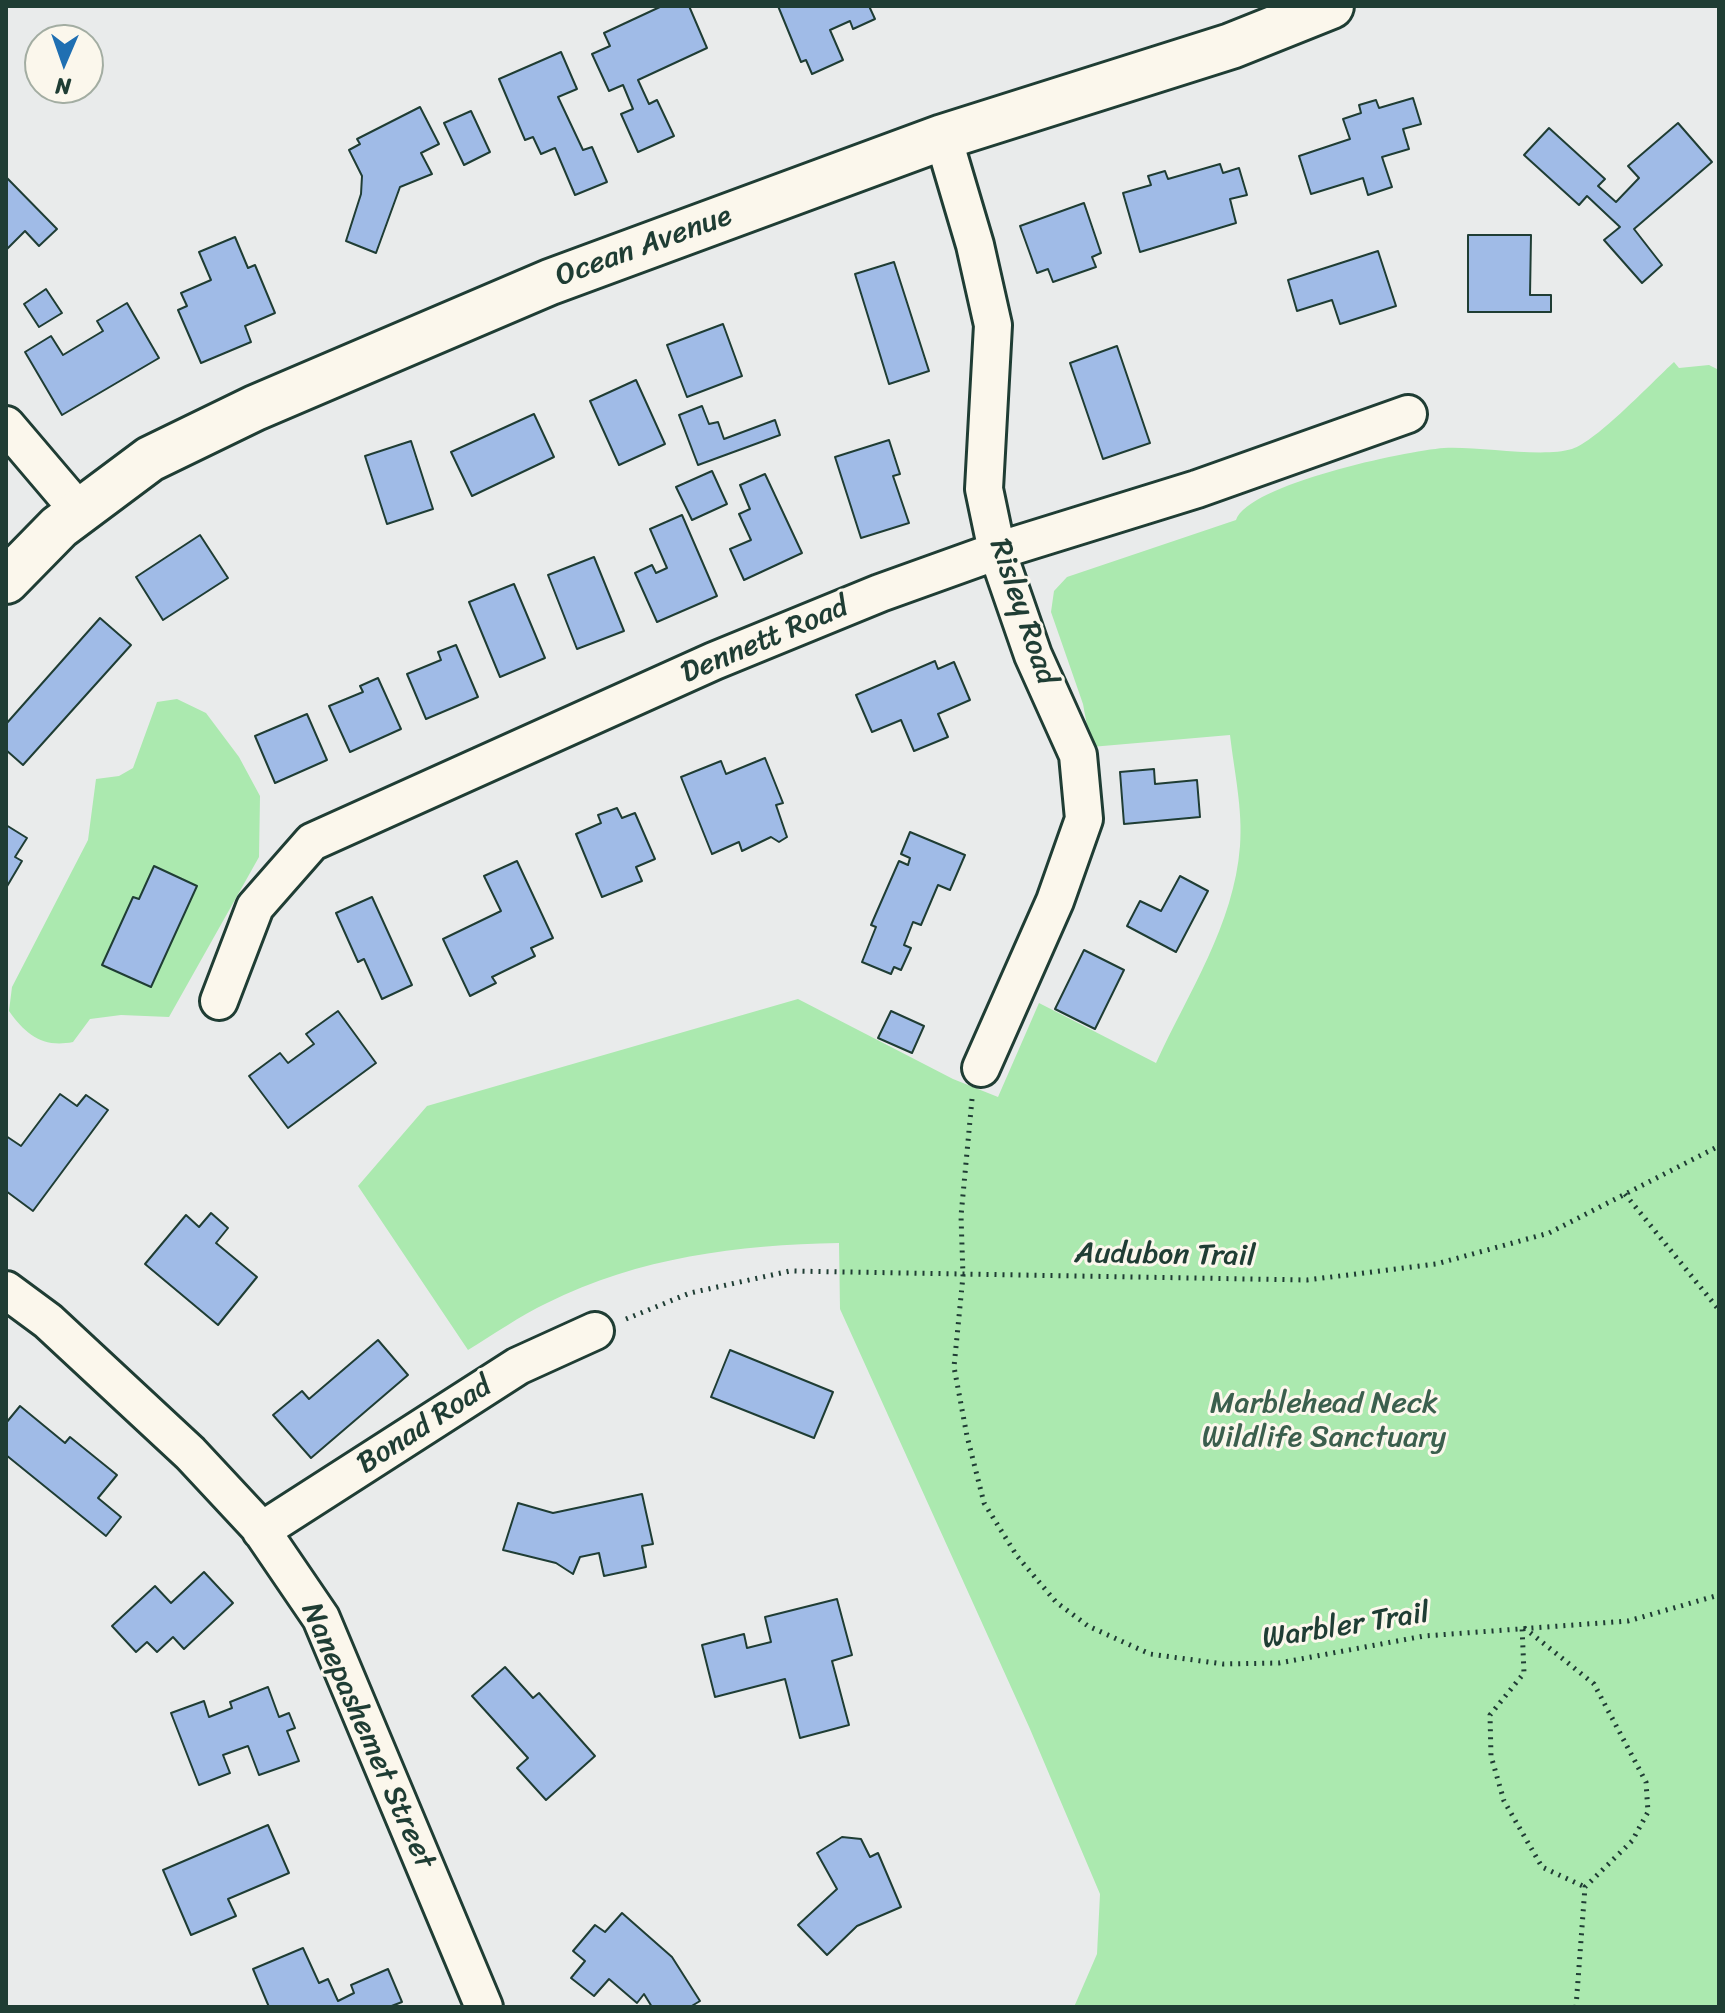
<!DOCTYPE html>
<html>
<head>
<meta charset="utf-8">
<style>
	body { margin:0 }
	#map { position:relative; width:1725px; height:2013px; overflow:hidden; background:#e9ebeb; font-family:Sriracha,sans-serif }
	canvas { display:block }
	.frame { position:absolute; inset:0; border:8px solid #1f3d34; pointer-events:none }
	.north { position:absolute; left:24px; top:24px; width:80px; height:80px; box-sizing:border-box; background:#fbf7ec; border:2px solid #a3ada2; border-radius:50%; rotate:182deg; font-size:22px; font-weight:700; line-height:32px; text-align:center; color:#1f3d34 }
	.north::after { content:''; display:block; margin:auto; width:28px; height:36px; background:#1f6fb2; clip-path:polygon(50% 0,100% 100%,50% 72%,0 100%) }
</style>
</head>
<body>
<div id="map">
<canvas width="1725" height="2013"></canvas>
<div class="frame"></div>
<div class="north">N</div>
</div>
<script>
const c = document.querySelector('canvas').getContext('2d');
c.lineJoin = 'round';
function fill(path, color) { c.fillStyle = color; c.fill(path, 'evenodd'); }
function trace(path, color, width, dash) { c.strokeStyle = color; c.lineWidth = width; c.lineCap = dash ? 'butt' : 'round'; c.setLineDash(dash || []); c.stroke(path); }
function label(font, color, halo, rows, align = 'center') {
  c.font = font + ' Sriracha,sans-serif'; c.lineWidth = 6; c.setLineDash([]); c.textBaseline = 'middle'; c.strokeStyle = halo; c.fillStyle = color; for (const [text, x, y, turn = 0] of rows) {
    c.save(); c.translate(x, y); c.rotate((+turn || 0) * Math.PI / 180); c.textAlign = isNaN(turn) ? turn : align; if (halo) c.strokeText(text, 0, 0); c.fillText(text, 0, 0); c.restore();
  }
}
fill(new Path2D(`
	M1674 362 1679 368 1709 365 1719 370V2007H1074L1097 1954 1100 1894 1030 1729 840 1309 839 1243C737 1245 640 1257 547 1303 520 1316 494 1334 468 1350L358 1186 427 1106 798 999 953 1079 998 1097 1039 1003 1156 1063C1188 993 1234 925 1240 846 1243 810 1234 770 1230 735L1091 747 1083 704 1051 612 1054 591 1067 577 1236 520C1249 484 1405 451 1444 448 1478 446 1542 458 1572 449 1597 441 1652 382 1674 362Z
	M177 699 206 713 239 757 260 796 259 857 169 1017 121 1015 90 1019 73 1042C43 1048 26 1035 9 1011L12 987 88 840 96 779 119 776 133 768 157 702Z`), '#abe9af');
const building = new Path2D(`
	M662 6H689L707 48 638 80 649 104 657 100 674 136 638 152 621 114 633 109 623 85 609 91 592 54 610 46 604 33Z
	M778 6H869L875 19 853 29 850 21 830 30 843 60 812 74 806 60 801 62Z
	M561 52 577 89 558 97 583 150 592 147 607 182 575 195 555 148 541 154 533 137 525 140 499 79Z
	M1413 98 1421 124 1403 129 1409 149 1382 157 1392 187 1368 195 1363 178 1311 194 1299 156 1350 139 1343 119 1361 113 1359 105 1376 100 1379 108Z
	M420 107 439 144 421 153 432 174 400 187 376 253 346 241 361 194 362 176 349 150 360 144 357 139Z
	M471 111 490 152 464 165 444 123Z
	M1678 123 1712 162 1634 229 1662 265 1642 283 1604 240 1620 227 1587 196 1579 205 1524 155 1549 128 1605 179 1598 186 1616 202 1639 178 1628 166Z
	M1220 164 1223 173 1239 168 1247 195 1230 199 1236 223 1140 252 1123 193 1151 185 1148 176 1165 171 1168 179Z
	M6 177 57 229 39 246 25 231 6 250Z
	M1084 203 1101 253 1092 257 1096 267 1053 282 1048 269 1037 273 1020 226Z
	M1468 235H1531L1530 295H1551V312H1468Z
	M235 237 248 268 255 265 275 313 245 326 251 342 201 363 178 310 187 306 181 293 211 280 199 252Z
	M1378 251 1396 306 1340 324 1332 300 1297 311 1288 280Z
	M894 262 929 371 889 384 855 274Z
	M46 289 62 313 39 327 24 304Z
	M127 303 159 358 62 415 25 352 51 336 63 355 103 331 97 321Z
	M723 324 742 376 687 397 667 345Z
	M1117 346 1150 443 1103 459 1070 363Z
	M636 380 665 444 619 465 590 401Z
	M702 406 709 424 718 422 724 439 775 420 780 435 698 465 679 415Z
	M534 414 554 457 472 496 451 452Z
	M889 440 900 474 893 476 909 523 861 538 835 457Z
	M411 441 433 509 387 524 365 456Z
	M712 471 727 504 692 520 676 487Z
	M765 474 802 553 744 580 730 549 751 540 739 514 750 509 740 485Z
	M682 515 717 596 657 622 635 573 652 565 656 573 667 568 650 529Z
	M200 535 228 578 163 620 136 577Z
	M594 557 624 631 577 649 548 575Z
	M514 584 545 658 500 677 469 602Z
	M100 618 131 645 23 765 6 750V724Z
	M456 645 478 697 426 719 407 674 441 660 438 652Z
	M935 661 938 669 954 662 970 700 938 714 948 737 914 751 901 720 872 732 856 695Z
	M378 678 401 729 350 752 329 706 363 692 360 686Z
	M307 714 327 760 275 783 255 736Z
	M765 758 783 803 776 805 787 837 779 842 771 837 742 851 739 842 712 854 681 777 721 761 726 774Z
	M1154 769 1155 784 1197 780 1200 817 1124 824 1120 772Z
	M617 808 622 818 635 813 655 859 636 867 642 881 602 897 576 834 601 823 598 815Z
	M6 825 27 838 15 857 22 861 6 888Z
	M910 832 965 855 950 890 938 885 921 925 913 922 904 945 911 948 901 970 894 967 891 974 862 962 876 927 871 925 899 861 908 865 910 858 901 854Z
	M517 861 553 938 531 948 535 956 492 977 496 983 470 996 443 939 501 911 484 876Z
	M154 866 197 886 151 987 102 965 133 897 139 899Z
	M1180 876 1208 891 1176 952 1127 926 1140 901 1161 911Z
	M372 897 412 985 382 999 364 959 358 962 336 913Z
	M1084 950 1124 970 1095 1029 1055 1009Z
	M338 1011 376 1063 288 1128 249 1076 280 1053 288 1063 314 1044 306 1034Z
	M891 1011 924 1026 912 1053 878 1038Z
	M60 1094 77 1106 86 1095 108 1110 33 1211 6 1191V1136L21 1146Z
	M211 1213 228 1228 216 1243 257 1277 218 1325 145 1264 186 1215 199 1227Z
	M378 1340 408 1375 311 1458 273 1415 302 1391 309 1399Z
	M730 1350 833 1392 814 1438 711 1397Z
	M20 1406 65 1443 70 1437 117 1475 98 1498 121 1517 106 1536 6 1455V1423Z
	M642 1494 653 1544 642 1546 646 1567 604 1576 599 1553 580 1557 573 1574 556 1563 503 1550 518 1503 553 1513Z
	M204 1572 233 1603 184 1649 173 1637 157 1652 147 1642 136 1652 112 1626 155 1586 171 1603Z
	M837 1599 852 1655 832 1661 849 1725 800 1738 785 1679 715 1697 702 1645 744 1634 747 1648 771 1642 765 1617Z
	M505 1667 533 1698 539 1693 595 1756 546 1800 517 1768 528 1758 472 1696Z
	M268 1687 279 1717 289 1713 295 1728 287 1731 299 1761 259 1775 248 1746 223 1755 230 1773 199 1785 171 1713 204 1701 209 1717 232 1708 230 1702Z
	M268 1825 289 1873 228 1899 236 1916 191 1935 163 1870Z
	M842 1837 861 1839 870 1857 878 1853 901 1907 857 1926 827 1955 798 1925 837 1889 817 1853Z
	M622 1913 672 1957 700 2001 690 2007H652L644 1994 637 2003 609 1979 594 1996 571 1978 585 1961 573 1951 595 1925 605 1932Z
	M303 1948 319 1983 328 1979 338 2001 354 1993 351 1985 388 1969 402 2002 389 2007H269L253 1969Z`);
fill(building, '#a0bbe7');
trace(building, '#1f3d34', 2);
const street = new Path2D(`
	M943 137 975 245 993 325 984 489 997 551 1033 655 1078 755 1084 819 1055 901 981 1068
	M6 425 80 512
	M219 1001 255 907 312 842 714 661 880 593 997 551 1197 489 1408 414
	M6 1290 48 1321 190 1453 259 1527 321 1618 484 2007
	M261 1531 518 1366 595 1331`);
const secondary = new Path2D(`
	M6 581 59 527 150 459 255 408 550 282 943 137 1231 46 1331 6`);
trace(street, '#1f3d34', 42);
trace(secondary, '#1f3d34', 50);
trace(new Path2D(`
	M972 1099 961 1216 963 1276 954 1367 967 1436 984 1503 1017 1556 1056 1602 1088 1626 1150 1654 1223 1664 1279 1663 1424 1636 1628 1621 1719 1595
	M1625 1194 1719 1310
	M626 1319 690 1293 790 1271 1307 1280 1436 1264 1549 1233 1719 1146
	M1576 2007 1585 1887 1632 1841 1648 1812 1646 1782 1594 1684 1522 1626 1524 1673 1490 1715 1491 1756 1504 1801 1542 1867 1585 1887`), '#1f3d34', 5, [2, 6]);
trace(street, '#fbf7ec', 36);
trace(secondary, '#fbf7ec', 44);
label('30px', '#1f3d34', '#fbf7ec', [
	["Ocean Avenue",644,247,-20],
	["Risley Road",1022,612,71],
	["Dennett Road",765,641,-23],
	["Audubon Trail",1165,1256,1],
	["Bonad Road",425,1426,-33],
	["Warbler Trail",1346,1627,-9],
	["Nanepashemet Street",367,1736,66]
]);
label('30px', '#3b5f4d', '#fbf7ec', [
	["Marblehead Neck",1324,1404],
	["Wildlife Sanctuary",1324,1438]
]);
</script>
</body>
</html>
